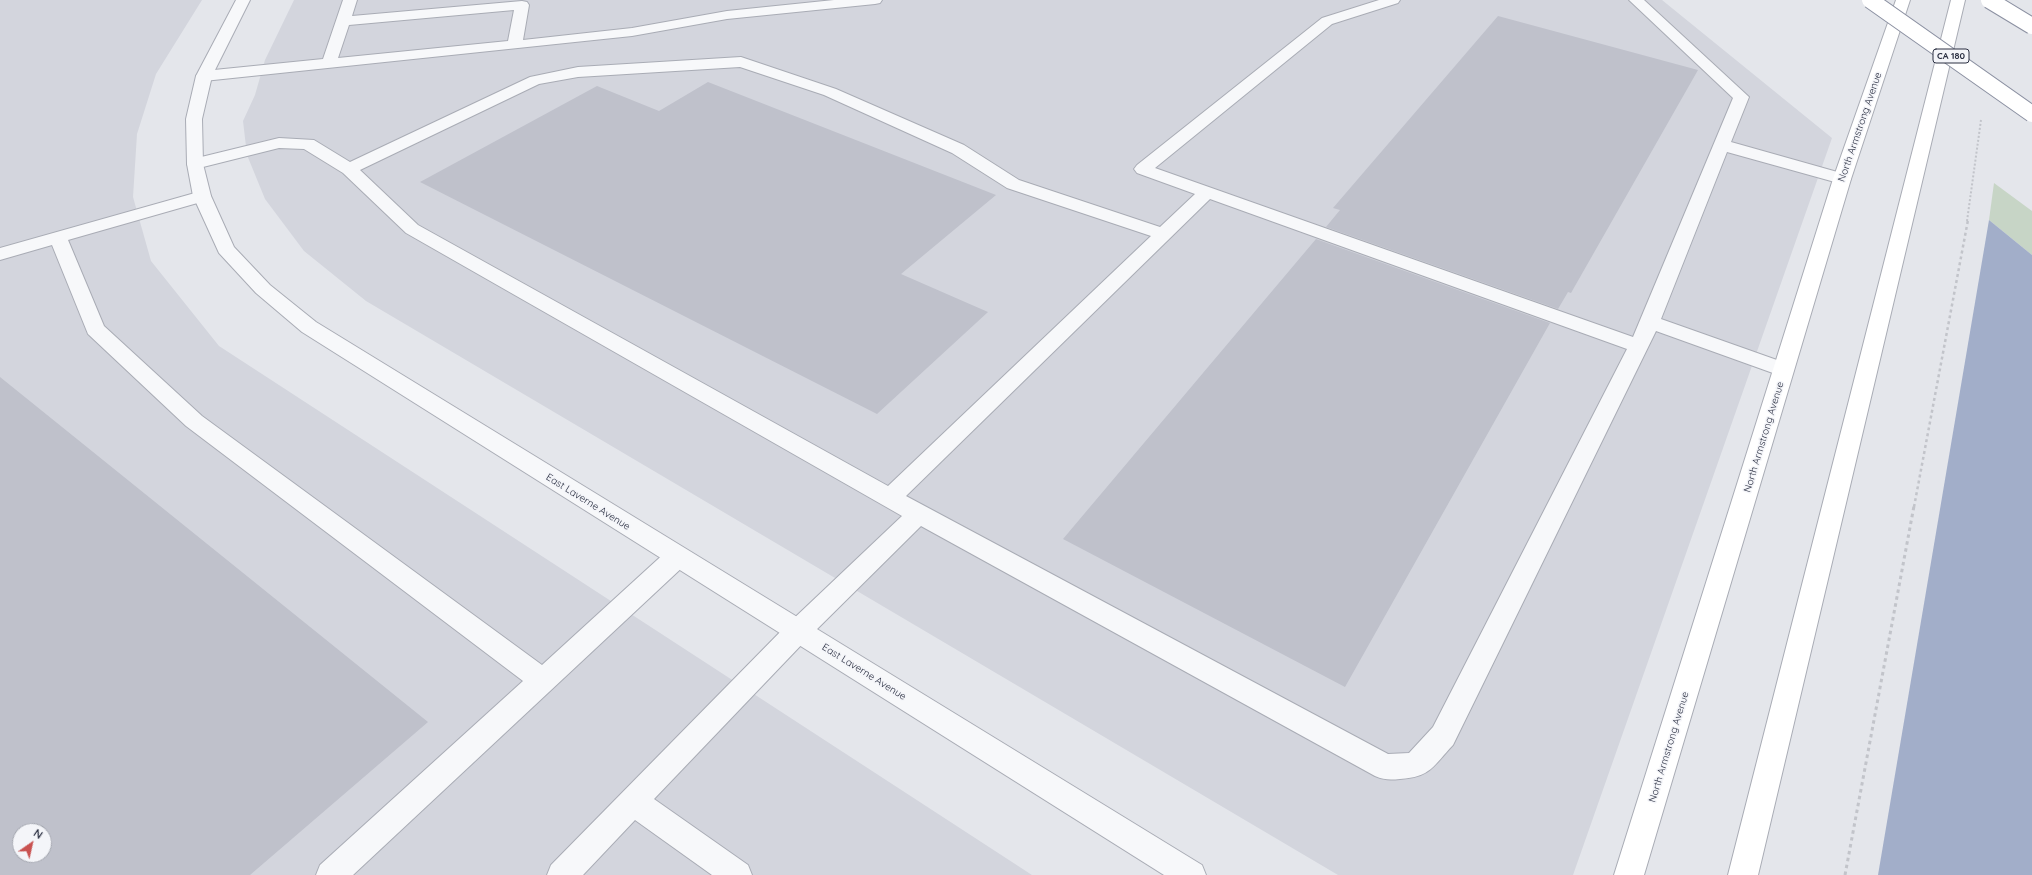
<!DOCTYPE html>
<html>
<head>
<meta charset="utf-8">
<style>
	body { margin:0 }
	#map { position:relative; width:2032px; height:875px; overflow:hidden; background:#e4e6eb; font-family:Quicksand,sans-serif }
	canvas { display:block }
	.north { position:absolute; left:12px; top:823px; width:40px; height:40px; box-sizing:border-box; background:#f4f5f9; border:1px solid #a4a7b0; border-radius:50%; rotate:34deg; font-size:11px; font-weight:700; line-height:16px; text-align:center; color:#2c3143 }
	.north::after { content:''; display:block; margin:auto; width:14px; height:18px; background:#c95251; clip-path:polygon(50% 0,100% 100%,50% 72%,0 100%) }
</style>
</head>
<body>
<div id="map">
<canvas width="2032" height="875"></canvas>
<div class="north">N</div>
</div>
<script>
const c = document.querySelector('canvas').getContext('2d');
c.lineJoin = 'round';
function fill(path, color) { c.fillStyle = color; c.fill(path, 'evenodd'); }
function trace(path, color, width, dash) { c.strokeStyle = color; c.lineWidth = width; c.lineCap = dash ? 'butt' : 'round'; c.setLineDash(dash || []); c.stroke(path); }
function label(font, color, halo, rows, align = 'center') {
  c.font = font + ' Quicksand,sans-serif'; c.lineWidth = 3; c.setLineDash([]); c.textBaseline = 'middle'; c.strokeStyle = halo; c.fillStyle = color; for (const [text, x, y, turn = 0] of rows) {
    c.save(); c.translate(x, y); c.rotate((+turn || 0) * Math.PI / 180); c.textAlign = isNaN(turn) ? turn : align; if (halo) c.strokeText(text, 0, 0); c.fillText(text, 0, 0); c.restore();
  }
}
fill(new Path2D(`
	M0 0H202L156 74 137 134 133 197 151 261 219 346 1032 875H0ZM20 831H44V855H20Z
	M294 0H1662L1832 138 1573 875H1338L366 301 304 251 265 199 247 155 243 121 255 95 265 60Z`), '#d3d5dd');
fill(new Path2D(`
	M1994 183 2032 211V255L1989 220Z`), '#c7d5c6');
fill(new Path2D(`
	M1989 220 2032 255V875H1878Z`), '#a2aec9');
fill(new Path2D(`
	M1498 16 1698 70 1571 293 1568 292 1558 309 1326 227 1340 210 1333 208Z
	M708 82 996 195 901 274 988 312 877 414 420 182 597 86 659 111Z
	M1316 239 1550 323 1345 687 1063 539Z
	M0 377 428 722 250 875H0ZM20 831H44V855H20Z`), '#bfc1cb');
const lane = new Path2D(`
	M343 0H357L352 16 522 1 527 2 529 5 523 40 632 28 727 11 834 0H882L880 3 875 4 727 19 632 36 204 81 199 79 196 76 199 73 204 71 323 59ZM514 10 508 41 338 58 349 25Z
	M1379 0H1400L1398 3 1332 24 1155 168 1633 337 1733 98 1629 0H1644L1749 97 1731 142 1848 175 1851 179 1848 183 1842 184 1727 152 1661 319 1791 365 1794 370 1791 375 1784 377 1656 331 1453 745C1433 766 1431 777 1400 779 1390 780 1384 780 1375 776L921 526 807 639 654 799 748 865 752 875H712L635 820 583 875H547L551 865 789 623 902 516 406 233 343 173 304 149 279 148 195 169 189 168 187 164 189 160 279 138 314 140 350 162 530 77 578 67 741 57 836 89 964 145 1019 180 1160 227 1195 194 1137 173 1134 169 1137 165 1322 18ZM740 67 824 95 952 153 1007 188 1151 236 888 486 418 225 360 170 539 84 578 77ZM1210 199 1627 349 1433 727 1409 753 1388 754 906 496Z
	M202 191 208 192 211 196 208 200 68 240 104 326 202 416 542 665 668 550 677 547 686 550 689 557 686 564 353 875H316L320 865 523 681 186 426 88 334 52 245 0 260V248Z`);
const street = new Path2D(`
	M236 0H250L212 76 202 119 203 164 211 196 234 247 270 285 316 322 1202 865 1206 875H1164L302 332 256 293 219 253 193 196 187 164 186 119 196 76Z`);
const secondary = new Path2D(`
	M1896 0H1910L1851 179 1644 875H1614L1833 179Z
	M1951 0H1965L1758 875H1728Z`);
trace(lane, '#a9acb5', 2);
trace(street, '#a9acb5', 2);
trace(secondary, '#a9acb5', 2);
trace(new Path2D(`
	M1967 221 1981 120`), '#c2c4ca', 2, [2, 2]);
trace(new Path2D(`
	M1914 507 1968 220`), '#c2c4ca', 2.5, [3, 3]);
trace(new Path2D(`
	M1845 875 1914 506`), '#c2c4ca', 3, [3.5, 3.5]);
fill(lane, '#f7f8fa');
fill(street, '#f7f8fa');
fill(secondary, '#fff');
const highwayBridge = new Path2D(`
	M1870 0 2032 114
	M1989 0 2032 26`);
trace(highwayBridge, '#8c91a2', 18, []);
trace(highwayBridge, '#fff', 16);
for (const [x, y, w] of [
	[1951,56,36]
]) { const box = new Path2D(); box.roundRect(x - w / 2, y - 7, w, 14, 3); c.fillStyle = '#f4f5f9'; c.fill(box); trace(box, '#2c3143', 1); }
label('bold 9px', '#2c3143', null, [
	["CA 180",1951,56]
]);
label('10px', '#2c3143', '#f4f5f9', [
	["North Armstrong Avenue",1860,127,-71],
	["North Armstrong Avenue",1764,437,-73],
	["East Laverne Avenue",588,502,32],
	["East Laverne Avenue",864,672,32],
	["North Armstrong Avenue",1669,747,-73]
]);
</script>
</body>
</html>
